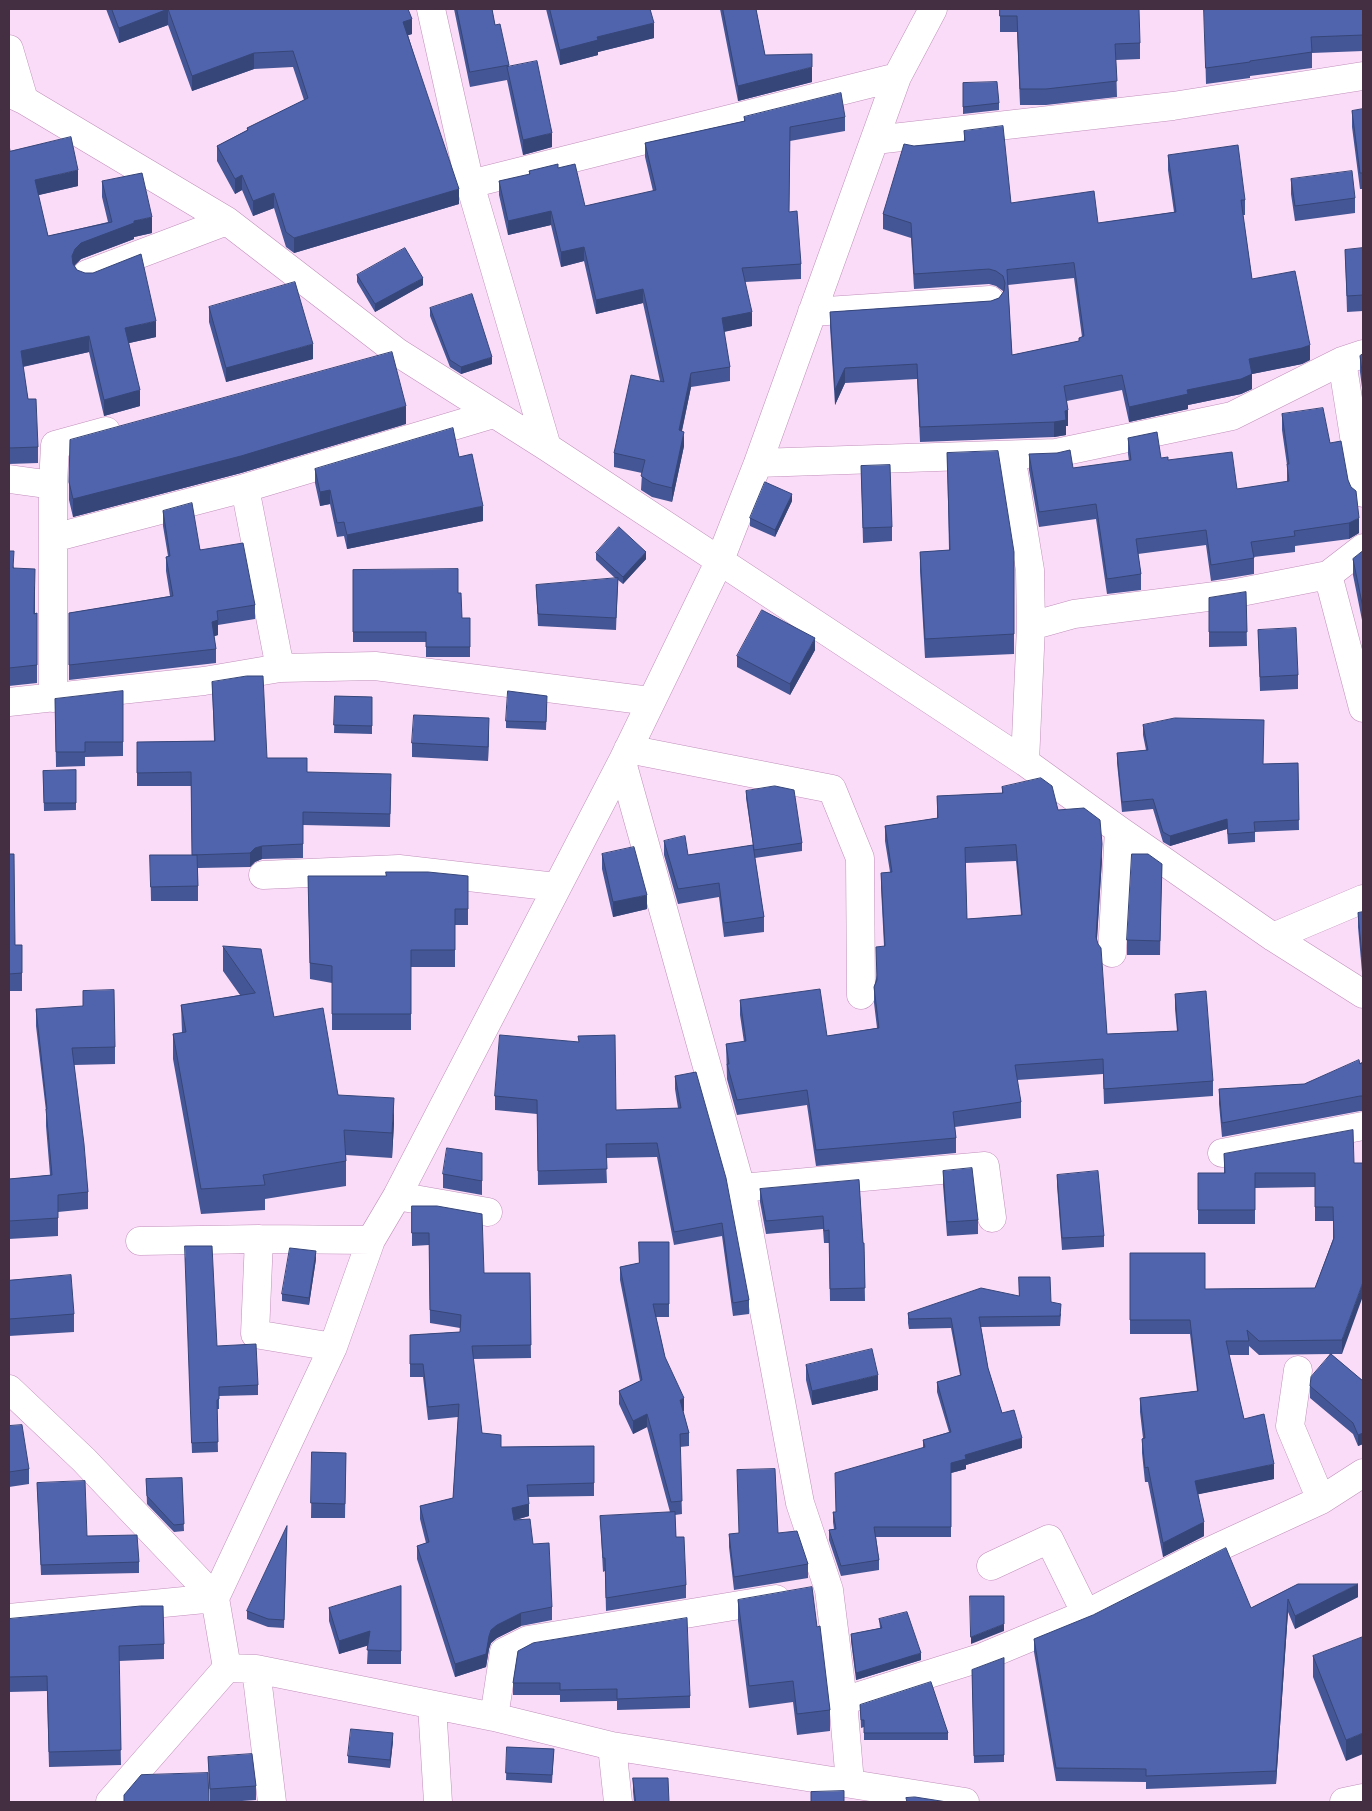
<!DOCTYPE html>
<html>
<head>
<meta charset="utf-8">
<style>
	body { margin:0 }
	#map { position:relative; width:1372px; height:1811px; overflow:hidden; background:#fbdcf8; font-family:Ubuntu,sans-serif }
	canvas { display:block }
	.frame { position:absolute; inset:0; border:10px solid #442f42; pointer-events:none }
</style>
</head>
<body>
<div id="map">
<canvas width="1372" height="1811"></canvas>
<div class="frame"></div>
</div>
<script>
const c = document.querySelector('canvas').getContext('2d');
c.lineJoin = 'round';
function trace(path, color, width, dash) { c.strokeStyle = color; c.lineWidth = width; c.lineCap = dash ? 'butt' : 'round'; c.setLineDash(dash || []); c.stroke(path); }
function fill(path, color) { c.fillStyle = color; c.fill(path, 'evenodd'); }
const minor = new Path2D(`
	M431 9 470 184 547 447
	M9 49 24 100
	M9 93 24 100 227 221 397 352 547 447 1025 762 1119 830 1273 937 1363 994
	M875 140 1173 106 1363 76
	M470 184 897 77
	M87 274 227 221
	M812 312 990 300
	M1342 361 1363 493
	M1011 455 1030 570 1031 626 1025 762
	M758 463 1056 453 1232 416 1342 361 1363 354
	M9 479 53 485V698
	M53 485 55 445 106 431
	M245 488 280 668
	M53 538 245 488 493 414
	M1328 575 1363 708
	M1031 626 1074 614 1231 594 1328 575 1363 548
	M9 702 204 681 280 668 375 666 650 701
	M628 749 832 789 860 858 861 995
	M622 762 741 1188 800 1503 829 1590 843 1701 850 1783
	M263 875 399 869 556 887
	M1273 937 1363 899
	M1112 953 1119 830
	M1222 1153 1363 1126
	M741 1188 985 1166 992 1218
	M397 1196 488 1212
	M259 1239 255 1334 333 1347
	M140 1241 259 1239 371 1240
	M1298 1370 1290 1426 1321 1500
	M9 1389 84 1460 215 1598
	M991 1566 1049 1539 1086 1614
	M9 1618 215 1598
	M227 1668 256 1669 494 1717 612 1746 965 1802
	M256 1669 272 1802
	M843 1701 983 1657 1086 1614 1197 1557 1321 1500 1363 1473
	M432 1705 438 1802
	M494 1717 504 1652 528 1640 776 1599
	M612 1746 618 1802
	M110 1802 227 1668 215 1598 333 1347 371 1240 397 1196 622 762 720 560 758 463 897 77 933 9
	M1344 1802 1363 1798`);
trace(minor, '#c08fbb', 29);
trace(minor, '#fff', 28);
fill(new Path2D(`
	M106 9H408L412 34 408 35 459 204 294 253 286 247 274 208 253 216 242 190 235 194 217 161V146L247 130V128L304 100 293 67 254 69 192 91 168 25 119 43Z
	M454 9H492L495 25 509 66 552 147 523 155 507 80 470 87Z
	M546 9H650L654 38 598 52V55L560 65Z
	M720 9H756L765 55 812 82 738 101Z
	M1000 9 1140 43V59L1116 60 1117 97 1046 105H1020L1017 32H1000Z
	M1204 9H1363V51L1312 53V68L1250 76V78L1206 84Z
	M963 83 999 103V110L963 114Z
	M1363 109V189H1360L1352 127V111Z
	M744 117H845V131L790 141 789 212 801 264V279L745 282 752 326 724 332 730 367V381L691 387 682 431 684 446 672 502 652 497 641 490 642 473 614 467V453L660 381 643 303 596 314 584 261 561 267 551 225 508 235 499 195V181L529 175V171L558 168 585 206 653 191 645 157V143L744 121Z
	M964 131 1011 203 1098 223 1174 212 1168 170V155L1245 200V215H1243L1252 279 1310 360 1302 364 1252 374V389L1241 394 1188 405V409L1129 422 1122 390 1067 401 1068 426H1066V435L1054 437 920 442 917 379 845 383 835 405 830 327V312L991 301 999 298 1003 293V291L996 286 989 284 914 289 911 238 883 229V214L914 146 964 141ZM1074 278 1082 337 1079 338V341L1012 355 1008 285Z
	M9 145 10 151 78 186 38 195 48 236 108 222 102 197V181L152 233 134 237V239L81 259 74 266 77 270 156 337 129 343 140 406 104 416 89 352 23 367 28 399 38 447V463L9 464Z
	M1291 179 1355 198V213L1295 221 1291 194Z
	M1363 248V311L1347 312 1345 250Z
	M357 275 423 285 375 312 357 282Z
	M209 307 313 359 226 382 209 322Z
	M430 308 492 364 461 374 450 367 430 316Z
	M1363 354V395L1360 372V356Z
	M1282 414 1330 443 1348 480 1359 533 1349 539 1295 546V552L1254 557V574L1211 581 1206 545 1138 554 1141 574V590L1107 594 1096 519 1039 527 1029 470V454L1073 468 1129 461 1128 454V438L1161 458 1168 460 1237 489 1287 482V465L1282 430Z
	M406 424 241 473 73 517 69 500V482Z
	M947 453 1014 552V654L925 658 920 571V552L949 550Z
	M459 457 483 521 347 549 344 536 337 537 330 504 320 506 315 483V469Z
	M861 466 892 527V541L863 543Z
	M792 501 775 537 750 526V518Z
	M163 511 255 605V619L218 625V635L214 636 216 649V663L69 680V613L170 596 166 571V557L168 556 163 526Z
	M9 551 14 568 35 587V614L37 613V683L9 686Z
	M1363 551V625L1353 575V559Z
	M596 553 646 559 623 584 618 580 616 630 538 626 536 585 616 579 596 560Z
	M353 570 458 593 462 618 470 647V657H426V642H353Z
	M1246 592 1247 646 1209 647V598Z
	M1258 630 1298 675V689L1260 691Z
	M815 650 790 695 737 667V656Z
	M212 682 267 758 307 772 391 787 390 827 303 825V858L262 859 255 862 250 867 198 868V901H151L150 855H192L191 786H137V742L214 741Z
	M123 691V756L85 757V766L56 767 55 699Z
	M335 696 372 697V734L334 733Z
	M547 704 546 730 506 728V721Z
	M1143 725 1263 764 1298 763 1299 830 1255 832V842L1228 844 1227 829 1170 846 1163 842 1153 809 1122 812 1117 763V753L1146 750 1143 735Z
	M489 733 488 761 412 757V743Z
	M76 770V810L44 811 43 771Z
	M1002 787 1058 810 1102 859 1097 940 1107 1034 1177 1031 1175 1009V994L1213 1081V1096L1104 1104 1103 1074 1017 1080 1021 1102V1118L955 1127 956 1138V1153L816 1166 807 1105 737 1115 727 1079 726 1044 744 1042 740 1015V1000L827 1036 877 1028 874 1003V987L884 946 881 888V873L890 872 885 841V826L937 818V796L1002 793ZM1016 861 1021 915 967 919 965 863Z
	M746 791 802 843V851L755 858 764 917V932L724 937 719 897 678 904 664 855V841L688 855 753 845 746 798Z
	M9 854 15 945H22V991H9Z
	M602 854 647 909 613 917 602 869Z
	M1162 864 1160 955H1127V940Z
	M308 876H468V925H455V967H411V1030H332V983L310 979Z
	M1363 912V972H1362L1358 927V913Z
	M223 946 274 1017 338 1095 394 1123 392 1158 346 1155V1186L265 1199V1210L201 1214 173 1059V1034L182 1033 181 1005 240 995 223 971Z
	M36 1009 115 1047V1064L74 1065 88 1192V1209L58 1212V1236L9 1239V1179L50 1175 46 1126V1111L36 1026Z
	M500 1035 616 1110 678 1108 675 1089V1076L749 1300V1314L733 1316 722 1236 674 1245 657 1157 606 1158 607 1183 538 1185 537 1114 495 1110V1096Z
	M1363 1062V1111H1360L1222 1137 1219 1104V1089L1304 1084Z
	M1353 1130 1342 1354H1331L1363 1381V1444L1358 1446 1353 1434 1310 1398V1386L1330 1354 1259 1355 1249 1346V1355H1229L1244 1419 1274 1479 1198 1494 1204 1536 1163 1557 1148 1482H1145L1142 1453V1439L1143 1438 1140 1412V1398L1197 1391 1190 1334H1130V1253L1205 1289 1315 1288 1333 1239V1221H1315V1187L1255 1188V1224H1198V1173H1224V1154Z
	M482 1153V1195L443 1188V1174Z
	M943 1171 978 1220V1234L947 1236 943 1185Z
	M1057 1175 1104 1236V1247L1062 1250 1057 1186Z
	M859 1180 863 1243H864L865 1301H830L829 1243H824L823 1229 766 1234 760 1202V1189Z
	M412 1206 484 1273H530L531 1358 473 1359 482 1433 501 1447 594 1446V1496L528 1497 529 1516 515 1520 533 1544 552 1607V1620L521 1626 497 1638 491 1643 489 1649 486 1667 455 1677 417 1559V1546L426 1543 420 1519V1506L453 1498 458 1417 428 1420 423 1377H410V1335L460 1332V1328L430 1323 429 1245 412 1246Z
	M669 1242V1317H656L665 1357 684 1411H683L689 1433V1446L680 1447 682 1514 675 1515 676 1537 686 1585V1598L606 1611 605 1571 603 1572 600 1516 670 1512 647 1427 633 1434 619 1404V1391L640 1381 620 1280V1267L639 1263Z
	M185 1256 217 1346 258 1385V1395L219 1396V1409H217L218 1452 192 1453Z
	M316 1259 309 1305 282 1301V1294Z
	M9 1278V1280L74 1314V1332L9 1336Z
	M1051 1302 1061 1314 1060 1326 981 1327 988 1368 1002 1413 1022 1448 966 1465V1469L951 1473V1537H876L879 1560V1570L841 1576 829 1540V1530L834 1529 833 1522V1512H836L923 1448V1440L949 1432 937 1392V1382L960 1375 951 1328 909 1329 908 1323V1313Z
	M806 1365 878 1390 812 1405 806 1380Z
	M9 1426 29 1469V1484L9 1487Z
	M312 1452 346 1453 345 1518H311Z
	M182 1478 184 1531 174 1532 147 1504 146 1479Z
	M37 1483 87 1536 139 1562V1573L41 1575Z
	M287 1526 284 1628 268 1627 247 1619V1611Z
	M778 1533 808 1564V1578L734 1590 729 1547V1534Z
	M1298 1584 1358 1597 1295 1629 1288 1612 1276 1784 1146 1789V1782L1056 1781 1034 1652V1639L1251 1608Z
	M401 1586V1664H367L368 1645 339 1654 329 1621V1608Z
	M738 1600 817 1627 830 1710V1731L797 1735 793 1702 749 1708 738 1621Z
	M9 1619 164 1644V1659L119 1661 121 1765 49 1767 47 1691 9 1692Z
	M879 1619 921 1660 856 1680 851 1641V1634L880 1628Z
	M1363 1637 1346 1761 1313 1677V1656Z
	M518 1651 690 1696V1708L617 1710V1701L560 1702V1695H513V1683Z
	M1004 1658V1762L974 1763 972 1670Z
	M860 1705 948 1733V1740H864V1727L861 1728Z
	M393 1741 390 1768 348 1763V1756Z
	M507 1747 554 1749 552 1783 506 1780Z
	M208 1757 256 1786V1800L228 1802H210Z
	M633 1778 669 1802H634L633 1791Z`), '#445695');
fill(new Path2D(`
	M168 9V25L119 43V28Z
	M412 19V34L403 37V22Z
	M654 23V38L598 52V55L560 65V50L597 37Z
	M254 53V69L192 91V76Z
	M812 67V82L738 101V86Z
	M552 133V147L523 155V140Z
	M78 170V186L35 196V180Z
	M242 175V190L235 194V179Z
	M459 189V204L294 253V238Z
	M274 193V208L253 216V201Z
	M551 211V225L508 235V221Z
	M152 217V233L134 237V239L81 259 75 265 72 272V256L75 249 81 243 134 221Z
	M584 247V261L561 267V252Z
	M423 278V285L375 312V304Z
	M643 289V303L596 314V300Z
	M752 312V326L722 332V318Z
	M156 321V337L125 344V328Z
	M89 336V352L21 367V351Z
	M313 344V359L226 382V368Z
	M1310 345V360L1302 364 1252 374V389L1241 394 1188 405V409L1129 422V407L1187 390 1249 359Z
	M492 357V364L461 374V367Z
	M845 368V383L835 405V390Z
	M691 373V387L679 444V430Z
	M140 390V406L104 416V400Z
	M406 406V424L241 473 73 517V499Z
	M1068 410V426H1066V435L1054 437V422L1065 411Z
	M684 432V446L672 502V488Z
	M330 490V504L320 506V492Z
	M792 494V501L775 537V530Z
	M483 506V521L347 549V535Z
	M1359 518V533L1349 539V523Z
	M646 552V559L623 584V577Z
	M218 620V635L212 637V622Z
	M815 638V650L790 695V684Z
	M489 718V733L488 761V747Z
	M1227 819V829L1170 846V836Z
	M1102 844V859L1096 952V937Z
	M262 846V859L255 862 250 867V853L255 848Z
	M647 895V909L613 917V902Z
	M394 1098V1123L392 1158V1133Z
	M316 1251V1259L309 1305V1298Z
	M1363 1282V1296L1342 1354V1340Z
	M878 1375V1390L812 1405V1391Z
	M684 1398V1411L680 1413V1400Z
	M647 1414V1427L633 1434V1421Z
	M1363 1433V1444L1358 1446V1435Z
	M1022 1438V1448L966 1465V1469L951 1473V1463L965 1455Z
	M1274 1464V1479L1195 1495V1481Z
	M529 1504V1516L512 1521V1508Z
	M1204 1522V1536L1163 1557V1543Z
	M1358 1584V1597L1295 1629V1616Z
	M1288 1599V1612L1276 1784V1771Z
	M521 1613V1626L497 1638 491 1643 489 1649 486 1667 455 1677V1664L489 1636 491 1630 497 1625Z
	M1004 1624V1631L971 1644V1637Z
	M370 1631V1645L339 1654V1641Z
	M921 1653V1660L856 1680V1673Z
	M393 1733V1741L390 1768V1760Z
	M1363 1733V1754L1346 1761V1740Z`), '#374679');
const building = new Path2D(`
	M112 9H408L412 19 403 22 459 189 294 238 286 232 274 193 253 201 242 175 235 179 217 146 248 130 247 128 308 98 293 51 254 53 192 76 168 9 119 28Z
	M457 9H492L495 25 500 24 509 65 470 72Z
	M550 9H650L654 23 597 37 598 40 560 50Z
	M723 9H756L765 55 812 54V67L738 86Z
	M1000 9H1139L1140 43 1115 44 1117 81 1046 89H1020L1017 16H1000Z
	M1204 9H1363V35L1311 37 1312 52 1250 61V62L1206 68Z
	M537 61 552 133 523 140 507 67Z
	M997 82 999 103 963 107V83Z
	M841 93 845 117 790 127 789 212 797 211 801 264 742 268 752 312 722 318 730 367 691 373 679 430 684 432 672 488 652 483 641 476 645 460 614 453 631 375 664 382 643 289 596 300 584 247 561 252 551 211 508 221 499 181 530 174 529 171 558 164V168L575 164 585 206 656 190 645 143 745 121 744 117Z
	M1363 109V173H1360L1352 111Z
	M1003 126 1011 203 1094 191 1098 223 1176 212 1168 155 1238 145 1245 200H1241L1252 279 1295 271 1310 345 1302 348 1249 359 1252 374 1241 379 1187 390 1188 394 1129 407 1122 375 1064 386 1068 410 1065 411 1066 420 1054 422 920 427 917 364 845 368 835 390 830 312 991 301 999 298 1004 291 1005 283 1003 276 996 271 989 269 914 274 911 223 883 214 904 144 914 146 965 141 964 131ZM1074 263 1084 336 1079 338V341L1012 355 1007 270Z
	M71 137 78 170 35 180 48 236 112 222 102 181 142 173 152 217 134 221V223L81 243 75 249 72 256 73 264 77 270 85 273H93L141 254 156 321 125 328 140 390 104 400 89 336 21 351 28 399H36L38 447 9 448V145L10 151Z
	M1352 171 1355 198 1295 206 1291 179Z
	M405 248 423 278 375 304 357 275Z
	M1363 248V295L1347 296 1345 250Z
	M295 282 313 344 226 368 209 307Z
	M472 294 492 357 461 367 450 360 430 308Z
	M392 352 406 406 241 456 73 499 69 482 70 440Z
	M1363 354V379L1360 356Z
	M1323 408 1330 443 1341 441 1348 480 1351 487 1356 491 1359 518 1349 523 1294 531 1295 536 1251 542 1254 558 1211 565 1206 530 1136 539 1141 574 1107 579 1096 504 1039 512 1029 454 1057 453 1070 450 1073 468 1131 460 1128 438 1157 432 1161 458 1168 457V460L1232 452 1237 489 1289 481 1287 464H1289L1282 414Z
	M453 428 459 457 472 454 483 506 347 535 344 522 337 523 330 490 320 492 315 469Z
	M998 451 1014 552V634L925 639 920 552 950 550 947 453Z
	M890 465 892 527 863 528 861 466Z
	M765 482 792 494 775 530 750 518Z
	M192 503 200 550 243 543 255 605 217 611 218 620 212 622 216 649 69 665V613L173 596 166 557 170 556 163 511Z
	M619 527 646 552 623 577 596 553Z
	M9 551H14L13 568 35 569 34 614 37 613V665L9 668Z
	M1363 551V608L1353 559Z
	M458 569V593H461L462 618H470V647H426V632H353V570Z
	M618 578 616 618 538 614 536 585Z
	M1246 592 1247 632H1209V598Z
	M762 610 815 638 790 684 737 656Z
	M1296 628 1298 675 1260 677 1258 630Z
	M247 676H263L267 758H307V772L391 774 390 814 303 812V844L262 846 255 848 250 853 192 855 191 772 137 773V742L215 741 212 682Z
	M123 691V742H85V752H56L55 699Z
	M508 691 547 696 546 722 506 721Z
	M335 696 372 697V726L334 725Z
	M414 715 489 718 488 747 412 743Z
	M1175 718 1264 720 1263 764 1298 763 1299 820 1254 822 1255 832 1228 834 1227 819 1170 836 1163 832 1153 799 1122 802 1117 753 1148 750 1143 725Z
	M76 770V803H44L43 771Z
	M1041 778 1052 786 1058 810 1084 808 1100 820 1102 844 1096 937 1098 944 1101 948 1107 1034 1178 1031 1175 994 1206 991 1213 1081 1104 1089 1103 1059 1015 1065 1021 1102 953 1112 956 1138 816 1150 807 1090 737 1100 727 1064H729L726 1044 746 1041 740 1000 820 989 827 1036 879 1028 874 987 877 980 876 947 885 946 881 873 892 872 885 826 938 818 937 796 1003 793 1002 787ZM1016 845 1022 915 967 919 965 848Z
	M775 786 794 790 802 843 754 850 746 791Z
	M685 836 688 855 753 845 764 917 724 923 719 883 678 889 664 841Z
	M634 847 647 895 613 902 602 854Z
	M9 854H14L15 945H22V973L9 974Z
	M1132 854H1148L1162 864 1160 941 1127 940Z
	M150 855H197L198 886 151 887Z
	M386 872H428L468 876V909H455V950H411V1014H332V966L310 963 308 876H386Z
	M1363 912V957H1362L1358 913Z
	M223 946 261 949 274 1017 323 1008 338 1095 394 1098 392 1133 344 1130 346 1161 263 1175 265 1185 201 1189 173 1034 186 1032 181 1005 255 993Z
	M114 990 115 1047 72 1048 84 1144 88 1192 58 1195V1218L9 1221V1179L52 1175 46 1109H47L36 1009 83 1006V991Z
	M500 1035 579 1042 578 1036 615 1035 616 1110 681 1108 675 1076 696 1072 726 1178 749 1300 733 1303 722 1223 674 1232 657 1143 606 1144 607 1169 538 1171 537 1100 495 1096Z
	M1359 1060 1360 1064 1363 1062V1096H1360L1222 1123 1219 1089 1304 1084Z
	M1353 1130 1354 1163H1363V1282L1342 1340 1259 1341 1247 1330 1249 1341H1226L1244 1419 1264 1414 1274 1464 1195 1481 1204 1522 1163 1543 1148 1467 1145 1468 1142 1439 1145 1438 1140 1398 1198 1391 1190 1320H1130V1253H1205V1289L1315 1288 1334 1238 1333 1207H1315V1173H1255V1210H1198V1173H1225L1224 1154Z
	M447 1148 482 1153V1181L443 1174Z
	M972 1168 978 1220 947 1222 943 1171Z
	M1098 1171 1104 1236 1062 1238 1057 1175Z
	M859 1180 863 1243H864L865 1288 830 1289 829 1230 824 1231 823 1216 766 1221 760 1189Z
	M412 1206H437L482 1214 484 1273H530L531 1345 472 1346 482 1433 501 1435V1447L594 1446V1483L527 1485 529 1504 512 1508 514 1520 530 1519 533 1544 549 1543 552 1607 521 1613 497 1625 491 1630 489 1636 486 1654 455 1664 417 1546 429 1542 420 1506 453 1498 459 1404 428 1407 423 1364H410V1335L460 1332 461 1315 430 1310 429 1233H412Z
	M639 1242H669V1304H653L665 1357 684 1398 680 1400 689 1433 680 1434 682 1501 671 1502 647 1414 633 1421 619 1391 642 1380 620 1267 639 1263Z
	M185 1246H212L217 1346 256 1344 258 1385 219 1387V1399L217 1400 218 1442 192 1443Z
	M290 1248 316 1251 309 1298 282 1294Z
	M71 1275 74 1314 9 1319V1278V1280Z
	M1019 1277H1050L1051 1302 1061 1304 1060 1316 979 1317 988 1368 1002 1413 1014 1410 1022 1438 965 1455 966 1459 951 1463V1527H874L879 1560 841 1566 829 1530 836 1529 833 1512H836L835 1473 925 1447 923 1440 951 1432 937 1382 961 1375 951 1318 909 1319 908 1313 981 1288 1019 1296Z
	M872 1349 878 1375 812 1391 806 1365Z
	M1331 1354 1363 1381V1433L1358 1435 1353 1423 1310 1386 1311 1377Z
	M22 1425 29 1469 9 1472V1426Z
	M312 1452 346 1453 345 1504 311 1503Z
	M775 1469 778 1533 797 1531 808 1564 734 1577 729 1534 739 1533 737 1470Z
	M182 1478 184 1524 174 1525 147 1496 146 1479Z
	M85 1481 87 1536 137 1535 139 1562 41 1565 37 1483Z
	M675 1512 676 1537H684L686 1585 606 1598 605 1558H603L600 1516Z
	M287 1526 284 1620 268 1619 247 1611Z
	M1226 1548 1251 1608 1298 1584H1358L1295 1616 1288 1599 1276 1771 1146 1776V1769L1056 1768 1034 1639 1093 1615Z
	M401 1586V1651L367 1650 370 1631 339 1641 329 1608Z
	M812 1587 817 1627 820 1626 830 1710 797 1714 793 1681 749 1686 738 1600Z
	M970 1596H1004V1624L971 1637Z
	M141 1606H163L164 1644 119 1646 121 1750 49 1752 47 1676 9 1677V1619Z
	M907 1612 921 1653 856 1673 851 1634 882 1628 879 1619Z
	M687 1618 690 1696 617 1699V1689L560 1690V1683H513L518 1651 533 1643Z
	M1363 1637V1733L1346 1740 1313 1656Z
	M1004 1658V1755L974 1756 972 1670Z
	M931 1682 948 1733H864V1720H861L860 1705Z
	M351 1729 393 1733 390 1760 348 1756Z
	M507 1747 554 1749 552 1775 506 1773Z
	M252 1754 256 1786 210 1789 208 1757Z
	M208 1773 209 1802H124V1795L141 1775Z
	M633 1778H668L669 1802H636Z
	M844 1791V1802H811V1792Z
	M915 1797 947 1802H907L906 1798Z`);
fill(building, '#4f64ad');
trace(building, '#374679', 1);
</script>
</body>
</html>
